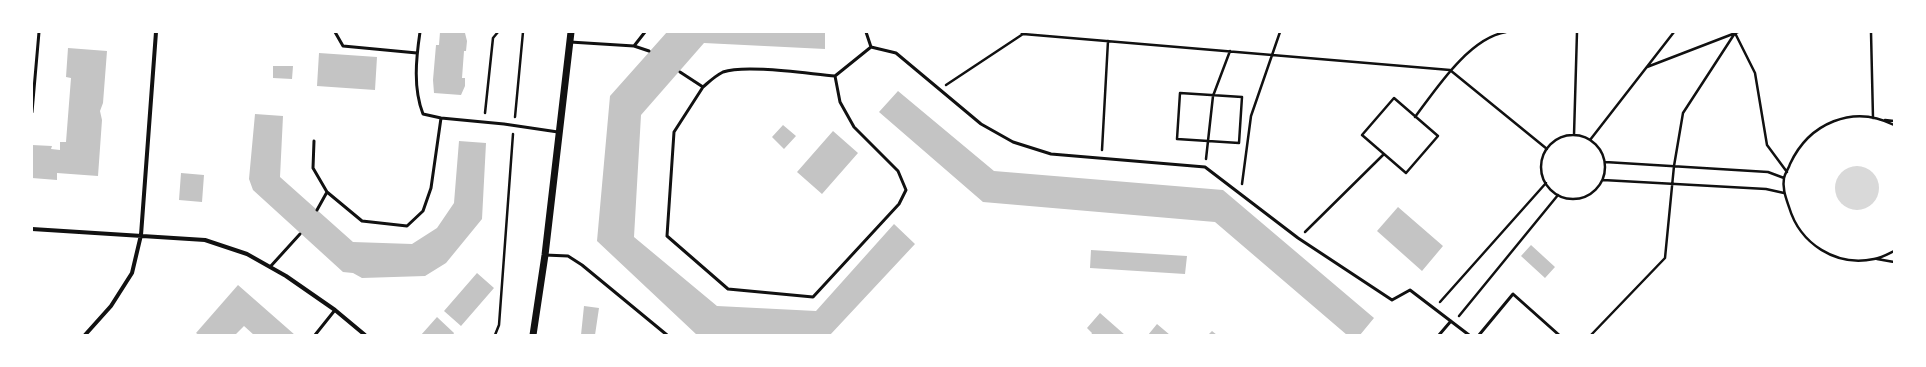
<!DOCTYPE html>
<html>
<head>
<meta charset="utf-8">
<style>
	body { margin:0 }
	#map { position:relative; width:1926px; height:367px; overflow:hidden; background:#fff; font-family:"PT Sans",sans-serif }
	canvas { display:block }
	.frame { position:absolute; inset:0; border:33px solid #fff; pointer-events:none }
</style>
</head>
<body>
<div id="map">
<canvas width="1926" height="367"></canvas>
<div class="frame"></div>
</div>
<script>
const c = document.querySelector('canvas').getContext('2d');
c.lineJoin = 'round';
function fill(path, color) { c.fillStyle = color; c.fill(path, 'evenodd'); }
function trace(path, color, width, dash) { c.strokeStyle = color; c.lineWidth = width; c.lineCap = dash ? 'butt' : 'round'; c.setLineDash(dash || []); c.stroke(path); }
fill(new Path2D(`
	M1835 188a22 22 0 1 1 44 0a22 22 0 1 1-44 0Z`), '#d9d9d9');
fill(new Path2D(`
	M440 32H467L465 33 467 41 466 51H464L462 78H465V86L461 95 434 93 433 80 436 45H439Z
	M667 32H825V49L704 43 641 115 634 237 717 306 816 311 894 224 915 244 830 335H697L597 241 610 96Z
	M68 48 107 51 103 103 100 111 102 120 98 176 57 173V180L32 178V145L52 146 51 149 60 150V142H66L71 78 66 77Z
	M319 53 377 57 375 90 317 86Z
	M273 66H293L292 79 273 78Z
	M898 91 994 171 1223 190 1374 318 1360 335H1347L1215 222 983 202 879 112Z
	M255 114 283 116 280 177 353 242 412 244 437 228 454 203 459 141 486 143 482 219 446 263 425 276 362 278 353 273 343 272 253 190 249 179Z
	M783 125 796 136 784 149 772 137Z
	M833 131 858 153 822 194 797 172Z
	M181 173 204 175 202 202 179 200Z
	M1398 207 1443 246 1422 271 1377 231Z
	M1531 245 1555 267 1545 278 1521 256Z
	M1091 250 1187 256 1185 274 1090 268Z
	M477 273 494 288 461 326 444 311Z
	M238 285 295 335H254L244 326 235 335H199L196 333Z
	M584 306 599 308 595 335H581Z
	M1100 313 1125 335H1091L1092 333 1087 328Z
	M437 317 454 333 453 335H421Z
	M1157 324 1170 335H1148Z
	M1212 331 1217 335H1208Z`), '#c4c4c4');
trace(new Path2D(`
	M1021 32 1023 34 1450 70 1547 149
	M1871 32 1873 118
	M1735 33 1755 73 1767 145 1787 172
	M1647 67 1738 32
	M946 85 1023 34
	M1180 93 1242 97 1239 143 1177 139Z
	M1394 98 1438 136 1406 173 1362 135Z
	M485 113 493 38 498 32
	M515 117 523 32
	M1415 117C1436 89 1469 38 1506 32
	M1885 120 1894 121
	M1894 125C1853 104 1809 123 1790 164 1789 168 1785 173 1784 178 1782 188 1786 198 1789 207 1800 244 1836 267 1874 259 1881 258 1888 254 1894 251
	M1574 135 1577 32
	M1541 167a32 32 0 1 1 64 0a32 32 0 1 1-64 0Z
	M1590 140 1674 32
	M1102 150 1108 41
	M1206 159 1213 96 1230 51
	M1605 162 1768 172 1784 178
	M1603 180 1766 189 1784 193
	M1242 184 1251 116 1280 32
	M1305 232 1384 154
	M1877 259 1894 262
	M1440 302 1546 183
	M1459 316 1558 195
	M495 335 499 325 513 134
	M1591 335 1665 258 1674 166 1683 113 1735 33`), '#111', 2.5);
trace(new Path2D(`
	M335 32 343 46 417 53
	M420 32C416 59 413 88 423 114L441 118 504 124 558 132
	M866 32 871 47 896 53 981 124 1013 142 1051 154 1205 167 1298 238 1392 300 1410 290 1469 335
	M570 42 634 46 649 51
	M634 46 645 32
	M680 72 703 87C710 81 715 76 723 72 746 64 809 74 835 76L871 47
	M703 87 674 132 667 236 728 289 813 297 899 204 906 190 898 171 854 127 840 102 835 76
	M32 112 39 32
	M314 141 313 168 327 192 362 221 407 226 423 211 431 188 441 118
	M317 210 327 192
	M545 255 568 256 582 265 667 335
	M270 267 300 234
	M315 335 335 310
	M1439 335 1451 321
	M1479 335 1513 294 1559 335`), '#111', 3);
trace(new Path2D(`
	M32 229 205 240 247 254 286 276 335 310 365 335
	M85 335 111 306 132 273 141 235 156 32`), '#111', 4);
trace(new Path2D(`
	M533 335 545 255 571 32`), '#111', 7);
</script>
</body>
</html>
